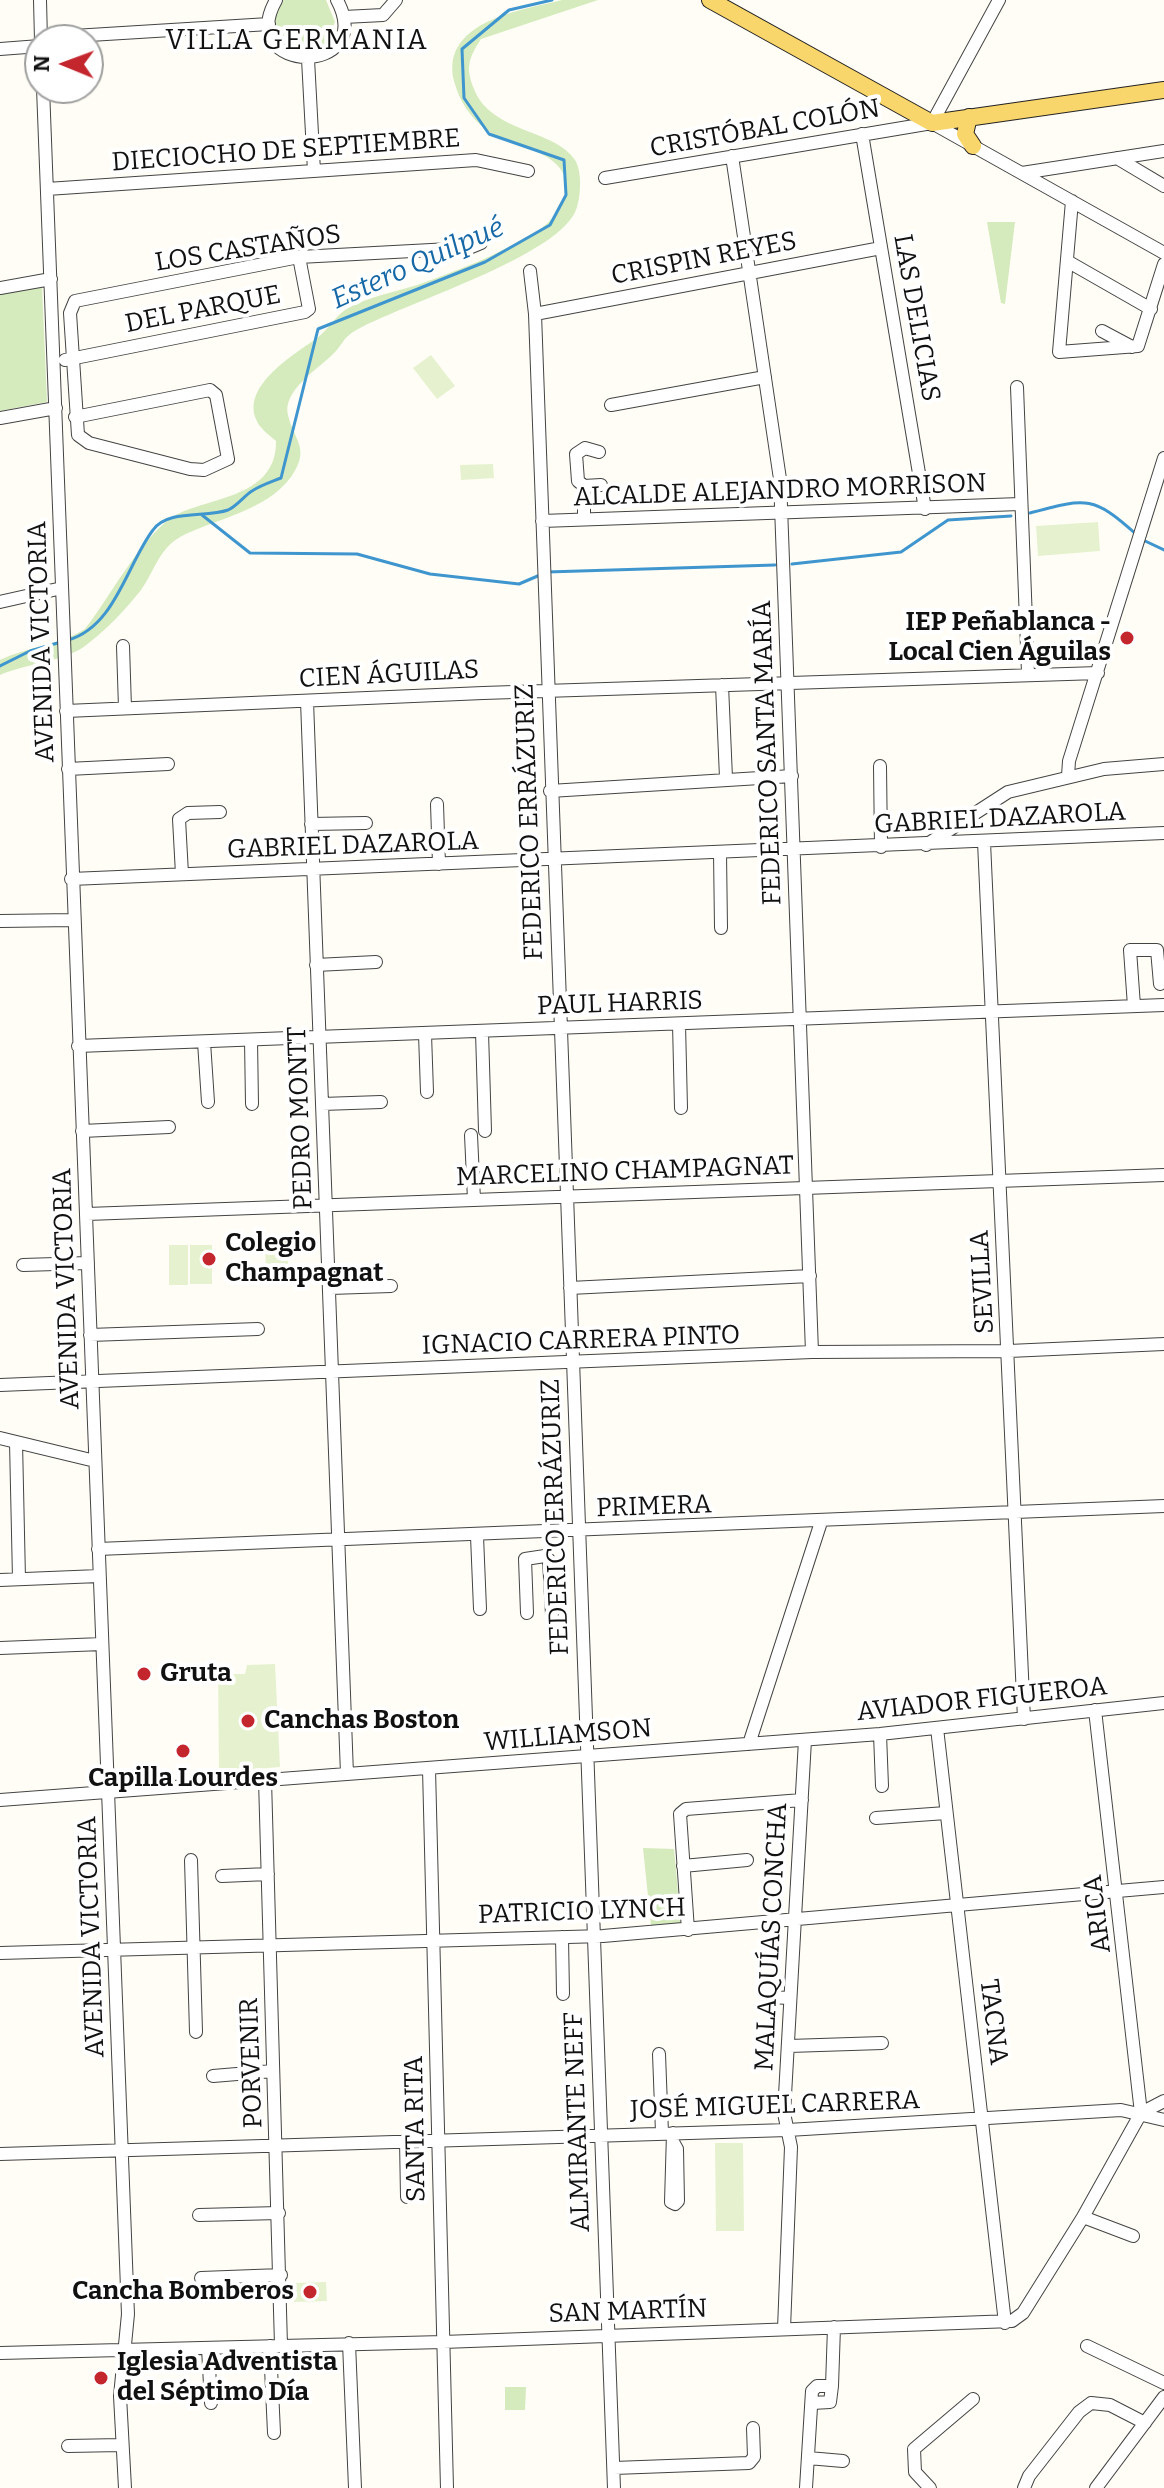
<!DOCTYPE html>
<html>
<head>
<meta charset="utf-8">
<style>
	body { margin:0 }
	#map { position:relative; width:1164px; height:2488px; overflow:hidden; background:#fffdf5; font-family:Bitter,serif }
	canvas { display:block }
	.north { position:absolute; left:24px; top:24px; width:80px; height:80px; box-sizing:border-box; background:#fff; border:2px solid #a0a0a0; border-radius:50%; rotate:271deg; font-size:22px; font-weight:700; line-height:32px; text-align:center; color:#111 }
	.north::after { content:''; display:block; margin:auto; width:28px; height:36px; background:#c4262e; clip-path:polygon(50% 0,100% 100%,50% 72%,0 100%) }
</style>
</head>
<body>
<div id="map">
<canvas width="1164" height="2488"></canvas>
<div class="north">N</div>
</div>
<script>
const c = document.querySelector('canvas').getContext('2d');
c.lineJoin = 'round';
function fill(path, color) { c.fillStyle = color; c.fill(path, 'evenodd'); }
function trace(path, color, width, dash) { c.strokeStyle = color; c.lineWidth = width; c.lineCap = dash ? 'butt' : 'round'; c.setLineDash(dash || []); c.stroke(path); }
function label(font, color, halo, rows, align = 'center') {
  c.font = font + ' Bitter,serif'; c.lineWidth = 8; c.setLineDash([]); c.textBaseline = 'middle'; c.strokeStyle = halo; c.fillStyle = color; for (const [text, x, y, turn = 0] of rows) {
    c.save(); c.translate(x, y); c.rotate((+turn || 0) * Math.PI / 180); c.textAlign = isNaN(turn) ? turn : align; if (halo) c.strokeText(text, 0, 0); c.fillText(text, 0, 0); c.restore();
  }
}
fill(new Path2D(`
	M283 0H326L335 22 324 45 308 52 284 44 274 21Z
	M562 0H598L481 39C469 58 465 67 474 89 491 133 555 129 575 160 582 171 581 194 577 207 564 256 397 305 353 332 344 337 340 348 333 354 318 369 282 391 288 415 294 441 311 448 291 477 265 512 216 518 180 537 159 549 154 572 141 590 126 609 109 627 90 642 68 662 27 663 0 675V660C27 647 59 645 85 629 109 598 140 540 171 518 201 497 277 501 276 441 269 435 259 428 256 419 242 385 295 354 317 338 328 330 336 315 348 308 368 297 395 292 417 285 457 271 497 255 533 234 556 221 580 188 557 165 540 147 507 145 487 130 470 118 459 100 454 81 440 21 522 10 562 0Z
	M987 222H1015L1005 304 1001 303Z
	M42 287 47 402 0 411V293Z
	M643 1848 674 1849 681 1924 651 1925Z
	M505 2387H526L525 2410H505Z`), '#d5ebbd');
fill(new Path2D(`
	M431 355 455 386 437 399 413 368Z
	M493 464 494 478 461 480 460 465Z
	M1098 522 1100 551 1038 556 1036 526Z
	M288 1237V1277H266L265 1238Z
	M169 1245H188V1285H169Z
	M190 1245H212V1284H190Z
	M275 1664 280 1767 219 1772 218 1674H245L247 1665Z
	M715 2143H743L744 2231H716Z
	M326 2282 327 2301 294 2302 293 2283Z`), '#e6f2cf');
trace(new Path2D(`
	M1030 513C1086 498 1093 495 1137 535
	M202 515 250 553 357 554 430 574 519 584 540 575
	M1143 540 1164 550
	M792 564 901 552 948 520 1011 516
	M547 572 775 565
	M68 640C115 627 127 564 153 530 168 509 206 518 228 510 237 506 244 496 252 491 261 485 271 482 281 478L318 329 485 262 550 225 566 195 564 160 489 134 464 98 462 49 509 10 552 0
	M0 666 30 651 61 642`), '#3f96cf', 3);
const minor = new Path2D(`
	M40 0 41 40
	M276 0C234 75 378 77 337 0
	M344 17 383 15 396 0
	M41 38 269 24
	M0 49 40 46
	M308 59 314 171
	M43 88 128 2314 120 2396 125 2488
	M932 123 1164 253
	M932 123 999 0
	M862 134 925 509
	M732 156 780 479 812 1352
	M1117 158 1164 186
	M1022 173 1164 151
	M605 178 932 123
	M47 189 476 160 528 171
	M1072 201 1059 352 1138 346 1164 264
	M1067 261 1151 309
	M530 271 535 314 614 2488
	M0 288 51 279
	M535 314 881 248
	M1102 331 1132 347
	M65 360 305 312 309 309 299 257
	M1017 387 1028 673
	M611 405 765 377
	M75 417 210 390 216 395 228 459 204 470 190 469 89 443 78 435 70 313 75 301 299 257 469 248 481 243
	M0 418 56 408
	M584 486 601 485
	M584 519V486L578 481 576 454 585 448 599 452
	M542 521 1020 504
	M0 602 62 588
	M123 646 125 708
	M722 685 726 778
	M307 701 347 1774
	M66 711 483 693 1098 673
	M880 766 881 847
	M68 769 168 764
	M1068 776 1069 761 1164 458
	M550 791 792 776
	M437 804 439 864
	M311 824 366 823
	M984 842 1024 1719
	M926 845 1008 792 1104 769 1164 764
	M720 853 721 928
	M182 874 179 819 188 813 220 812
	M71 879 1164 833
	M0 921 73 920
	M316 965 376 962
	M1134 1006 1130 950H1157L1160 984
	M679 1024 681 1108
	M482 1032 485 1131
	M425 1034 427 1092
	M251 1040 252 1104
	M204 1042 208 1102
	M78 1046 1164 1005
	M322 1104 381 1102
	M82 1131 169 1127
	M471 1135 474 1200
	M87 1214 1164 1175
	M23 1265 88 1263
	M330 1288 391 1286
	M570 1288 810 1276
	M90 1335 258 1329
	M0 1385 812 1352 1009 1351 1164 1344
	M0 1438 95 1461
	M16 1442 19 1579
	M477 1536 480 1609
	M98 1549 1164 1506
	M0 1580 99 1576
	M527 1613 525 1559 545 1556 549 1560 552 1614
	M0 1648 102 1644
	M937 1728 1005 2323
	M880 1734 882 1786
	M749 1744 821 1522
	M429 1769 447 2488
	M265 1780 281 2345
	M0 1800 880 1734 1164 1703
	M876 1818 946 1813
	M191 1860 196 2032
	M683 1866 747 1860
	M222 1876 268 1874
	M688 1930 680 1814 686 1809 802 1800
	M562 1937 563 1994
	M0 1953 603 1936 1164 1887
	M764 1978 768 1997 790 1998
	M789 2046 882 2043
	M659 2054 662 2133
	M213 2076 273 2071
	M1141 2113 1164 2101
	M406 2140 407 2197
	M673 2142 677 2149 678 2201 675 2204 671 2202 673 2133
	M0 2154 788 2130 1121 2110 1164 2120
	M199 2215 279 2213
	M1083 2217 1133 2236
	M201 2278 281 2275
	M784 2329 791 2147 784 2113 805 1740
	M349 2343 355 2488
	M270 2346 274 2433
	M1087 2346 1164 2383
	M208 2348 211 2403
	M0 2353 443 2342 1012 2321 1023 2313 1083 2217 1141 2113 1095 1710
	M832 2386 834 2327
	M68 2446 121 2445
	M808 2458 843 2461
	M614 2468 749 2463 754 2457 753 2428
	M806 2488 812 2391 817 2386H832L830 2402 812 2403
	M930 2488 915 2472 914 2449 973 2399
	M1024 2488 1029 2476 1079 2412 1091 2403 1110 2405 1145 2423
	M1096 2488 1164 2397`);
const major = new Path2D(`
	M710 0 932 123 1164 90
	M969 117 965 134 973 146`);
trace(minor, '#444', 14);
trace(major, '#222', 18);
trace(minor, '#fff', 12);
trace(major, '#f9d66b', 16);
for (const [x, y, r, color] of [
	[1127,638,8,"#c4262e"],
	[209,1259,8,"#c4262e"],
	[144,1674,8,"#c4262e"],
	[248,1721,8,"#c4262e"],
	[183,1751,8,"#c4262e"],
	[310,2292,8,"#c4262e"],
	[101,2378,8,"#c4262e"]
]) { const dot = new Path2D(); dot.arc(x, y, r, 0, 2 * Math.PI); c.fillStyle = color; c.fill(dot); trace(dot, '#fff', 3); }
label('26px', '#111', '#fff', [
	["CRISTÓBAL COLÓN",765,129,-10],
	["DIECIOCHO DE SEPTIEMBRE",286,151,-4],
	["LOS CASTAÑOS",248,249,-9],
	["CRISPIN REYES",704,259,-11],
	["DEL PARQUE",203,310,-11],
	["LAS DELICIAS",916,318,80],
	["ALCALDE ALEJANDRO MORRISON",780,491,-2],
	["AVENIDA VICTORIA",42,642,-92],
	["CIEN ÁGUILAS",389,675,-3],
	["FEDERICO SANTA MARÍA",768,753,-92],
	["GABRIEL DAZAROLA",1000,819,-3],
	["FEDERICO ERRÁZURIZ",530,822,-92],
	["GABRIEL DAZAROLA",353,846,-2],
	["PAUL HARRIS",620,1004,-2],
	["PEDRO MONTT",301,1118,-92],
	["MARCELINO CHAMPAGNAT",625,1172,-2],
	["SEVILLA",983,1282,-93],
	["AVENIDA VICTORIA",67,1289,-92],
	["IGNACIO CARRERA PINTO",581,1341,-2],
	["PRIMERA",654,1507,-2],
	["FEDERICO ERRÁZURIZ",556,1517,-92],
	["AVIADOR FIGUEROA",982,1700,-6],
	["WILLIAMSON",568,1736,-5],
	["PATRICIO LYNCH",582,1912,-2],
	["ARICA",1098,1914,-97],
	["AVENIDA VICTORIA",92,1937,-92],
	["MALAQUÍAS CONCHA",772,1937,-87],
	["TACNA",993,2022,83],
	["PORVENIR",252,2063,-92],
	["JOSÉ MIGUEL CARRERA",775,2106,-2],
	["ALMIRANTE NEFF",578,2122,-92],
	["SANTA RITA",416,2129,-91],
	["SAN MARTÍN",628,2312,-2]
]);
label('bold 26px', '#111', '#fff', [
	["IEP Peñablanca -",1111,623,"right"],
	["Local Cien Águilas",1111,653,"right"],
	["Colegio",225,1244],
	["Champagnat",225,1274],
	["Gruta",160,1674],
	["Canchas Boston",264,1721],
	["Capilla Lourdes",183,1779,"center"],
	["Cancha Bomberos",294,2292,"right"],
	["Iglesia Adventista",117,2363],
	["del Séptimo Día",117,2393]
], 'left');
c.letterSpacing = '2px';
label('28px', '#111', '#fff', [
	["VILLA GERMANIA",297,41]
]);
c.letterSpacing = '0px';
label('italic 28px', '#1768a6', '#fff', [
	["Estero Quilpué",418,264,-24]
]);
</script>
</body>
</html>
